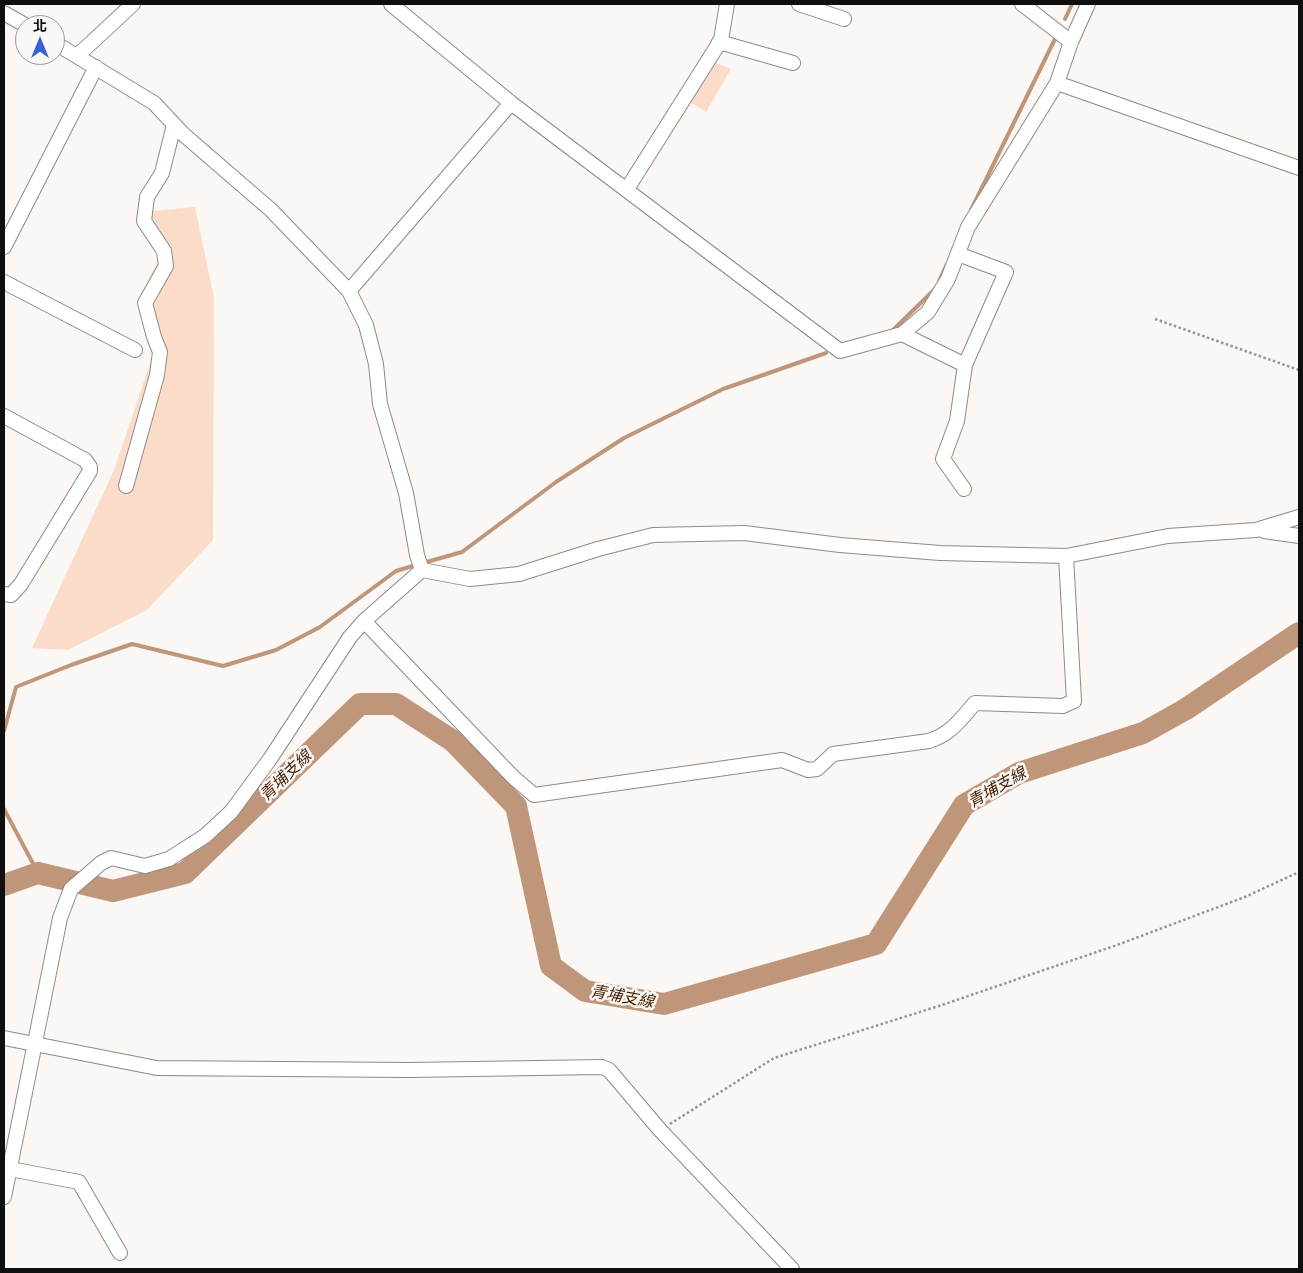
<!DOCTYPE html>
<html>
<head>
<meta charset="utf-8">
<style>
	body { margin:0 }
	#map { position:relative; width:1303px; height:1273px; overflow:hidden; background:#faf7f5; font-family:Montserrat,"Noto Sans TC",sans-serif }
	canvas { display:block }
	.frame { position:absolute; inset:0; border:5px solid #100f0f; pointer-events:none }
	.north { position:absolute; left:15px; top:15px; width:50px; height:50px; box-sizing:border-box; background:#faf7f5; border:1px solid #9c9a99; border-radius:50%; rotate:0deg; font-size:14px; font-weight:700; line-height:20px; text-align:center; color:#100f0f }
	.north::after { content:''; display:block; margin:auto; width:18px; height:22px; background:#3661d1; clip-path:polygon(50% 0,100% 100%,50% 72%,0 100%) }
</style>
</head>
<body>
<div id="map">
<canvas width="1303" height="1273"></canvas>
<div class="frame"></div>
<div class="north">北</div>
</div>
<script>
const c = document.querySelector('canvas').getContext('2d');
c.lineJoin = 'round';
function fill(path, color) { c.fillStyle = color; c.fill(path, 'evenodd'); }
function trace(path, color, width, dash) { c.strokeStyle = color; c.lineWidth = width; c.lineCap = dash ? 'butt' : 'round'; c.setLineDash(dash || []); c.stroke(path); }
function label(font, color, halo, rows, align = 'center') {
  c.font = font + ' Montserrat,"Noto Sans TC",sans-serif'; c.lineWidth = 5; c.setLineDash([]); c.textBaseline = 'middle'; c.strokeStyle = halo; c.fillStyle = color; for (const [text, x, y, turn = 0] of rows) {
    c.save(); c.translate(x, y); c.rotate((+turn || 0) * Math.PI / 180); c.textAlign = isNaN(turn) ? turn : align; if (halo) c.strokeText(text, 0, 0); c.fillText(text, 0, 0); c.restore();
  }
}
fill(new Path2D(`
	M716 63 731 69 706 112 690 102Z
	M195 207 214 298 213 540 147 610 68 650 32 648 114 470 153 355 137 302 159 259 141 212Z`), '#fbdcc8');
trace(new Path2D(`
	M1065 19 1072 4
	M971 210 1055 39
	M939 281 947 264
	M894 329 935 289
	M423 563 462 552 556 482 624 438 723 389 826 353
	M4 731 16 687 71 665 132 644 223 666 276 650 320 627 396 571 416 565
	M4 809 38 873`), '#c0967a', 4);
trace(new Path2D(`
	M4 885 38 873 113 891 185 873 360 704H396L453 741 516 806 551 966 585 991 664 1004 876 944 964 805 1019 773 1143 733 1186 709 1299 633`), '#c0967a', 22);
const minor = new Path2D(`
	M391 4 511 103 840 351 902 334 928 312 948 279 968 227 1057 83 1071 42 1088 4
	M799 4 844 19
	M1022 4 1071 42
	M4 13 25 25
	M719 42 793 63
	M55 43 154 103 183 134 271 210 349 291 366 325 376 364 380 404 406 493 417 555 422 570
	M77 56 133 4
	M1057 83 1299 168
	M627 189 721 40 727 4
	M4 247 96 67
	M958 254 1006 272 965 365 957 421 943 459 964 489
	M4 282 135 350
	M349 291 511 103
	M902 334 965 365
	M4 416 85 460 90 467V471L21 584 11 595 4 594
	M126 486 157 375 160 352 154 337 145 303 166 266 164 251 144 221 147 197 162 173 174 125
	M1264 531 1299 536
	M422 570 470 579 519 574 598 549 653 535 744 533 840 545 940 553 1066 556 1168 536 1256 530 1299 517
	M364 621 513 777 534 795 782 760 808 770 817 769 833 754 929 741C951 734 960 720 975 703L1063 706 1074 701 1066 556
	M4 1038 157 1068 409 1070 602 1067 609 1070 660 1130 792 1269
	M10 1169 79 1182 120 1253
	M4 1197 60 918 71 889 101 863 111 858 145 866 169 859 205 836 231 812 270 759 350 637 364 621 422 570`);
trace(minor, '#8d8a88', 16);
trace(new Path2D(`
	M1155 319 1299 370
	M670 1124 774 1058 942 1005 1117 945 1245 897 1299 872`), '#969493', 2.5, [2.5, 2.5]);
trace(minor, '#fff', 14);
label('italic 16px', '#461e00', '#faf7f5', [
	["青埔支線",286,776,-44],
	["青埔支線",997,788,-30],
	["青埔支線",622,997,10]
]);
</script>
</body>
</html>
